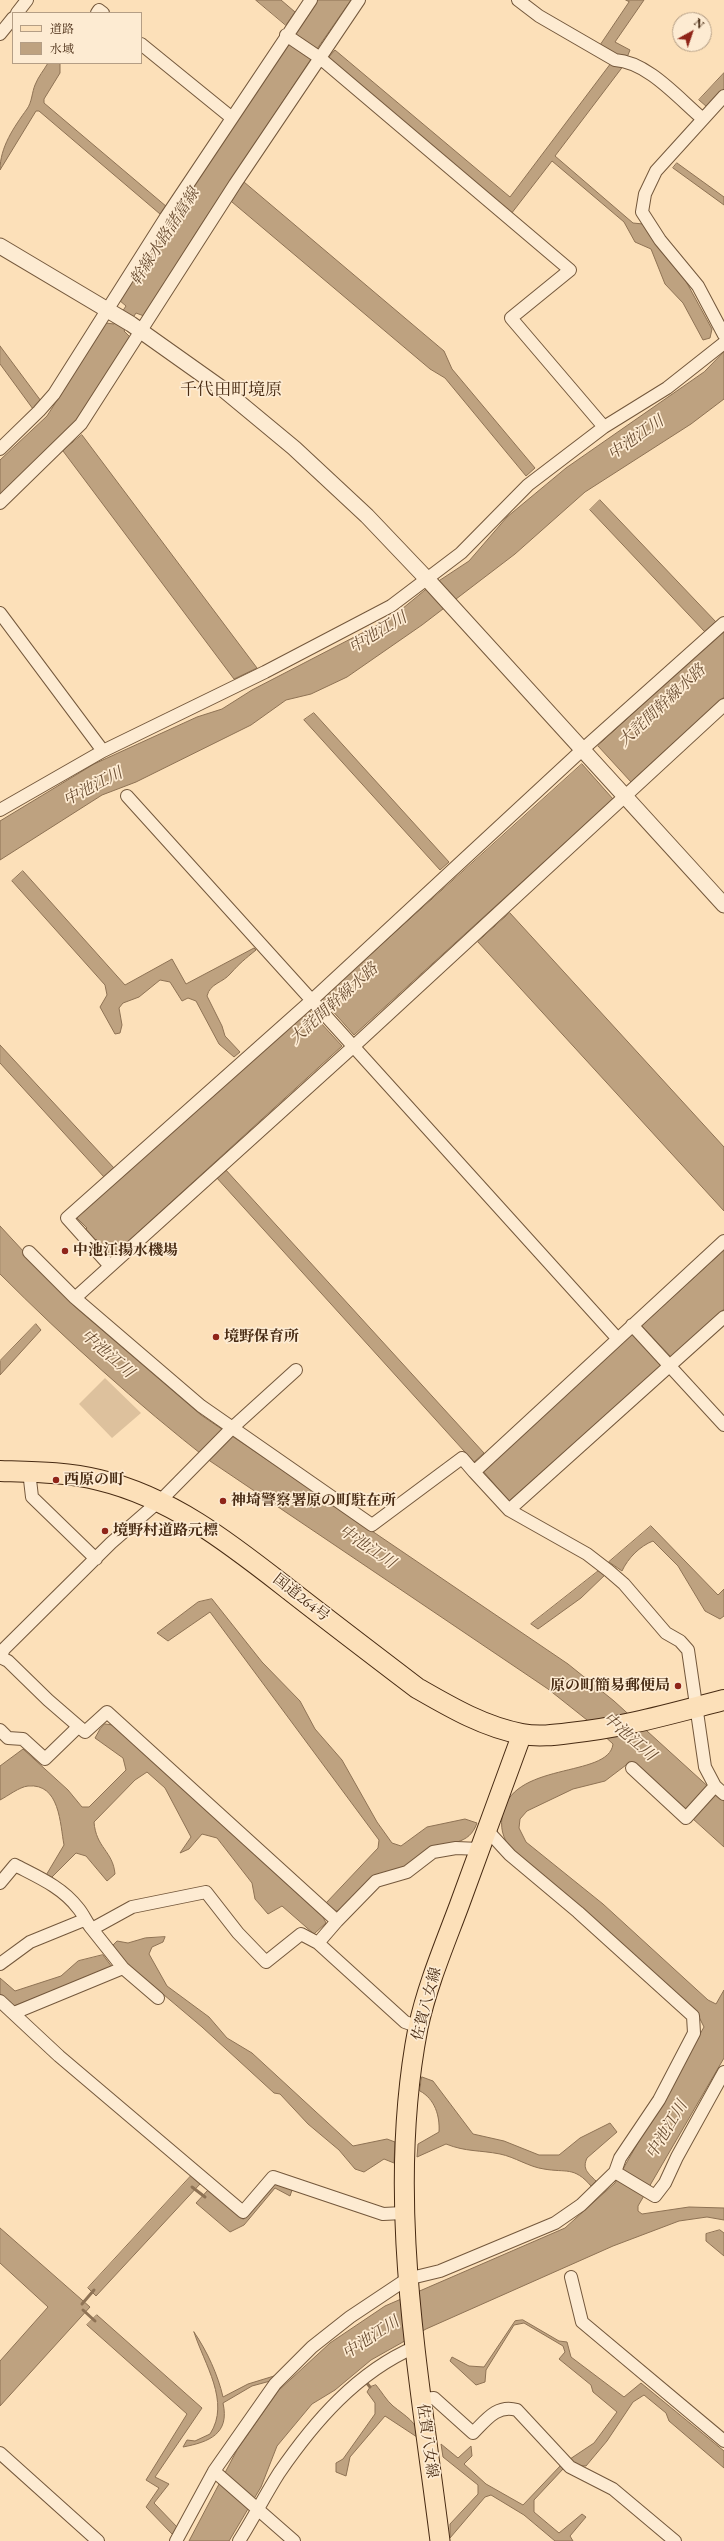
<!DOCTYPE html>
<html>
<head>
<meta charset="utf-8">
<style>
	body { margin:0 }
	#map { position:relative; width:724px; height:2541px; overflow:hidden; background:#fce0b9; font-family:"EB Garamond","Noto Serif JP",serif }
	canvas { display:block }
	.legend { position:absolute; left:12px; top:12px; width:130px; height:52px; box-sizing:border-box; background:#fdebd2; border:1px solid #b49e85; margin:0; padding:5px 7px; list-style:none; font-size:12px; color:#472a12 }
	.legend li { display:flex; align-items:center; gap:8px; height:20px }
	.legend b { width:20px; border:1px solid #b49e85 }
	.north { position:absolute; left:672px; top:12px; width:40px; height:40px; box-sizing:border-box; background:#fdebd2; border:1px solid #b49e85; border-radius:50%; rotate:40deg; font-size:11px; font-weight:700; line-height:16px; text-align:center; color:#472a12 }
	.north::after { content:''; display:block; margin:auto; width:14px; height:18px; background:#8f2418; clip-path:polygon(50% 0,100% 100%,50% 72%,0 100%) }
</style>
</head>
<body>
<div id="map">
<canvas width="724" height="2541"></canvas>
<ul class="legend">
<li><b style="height:5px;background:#fce0b9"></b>道路</li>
<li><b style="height:11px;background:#bea280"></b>水域</li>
</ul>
<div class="north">N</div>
</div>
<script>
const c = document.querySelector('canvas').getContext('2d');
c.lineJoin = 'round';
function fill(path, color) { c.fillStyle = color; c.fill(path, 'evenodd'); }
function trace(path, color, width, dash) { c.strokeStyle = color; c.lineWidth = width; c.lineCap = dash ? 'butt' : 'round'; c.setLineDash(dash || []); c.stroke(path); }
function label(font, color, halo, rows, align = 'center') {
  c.font = font + ' "EB Garamond","Noto Serif JP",serif'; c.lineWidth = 3.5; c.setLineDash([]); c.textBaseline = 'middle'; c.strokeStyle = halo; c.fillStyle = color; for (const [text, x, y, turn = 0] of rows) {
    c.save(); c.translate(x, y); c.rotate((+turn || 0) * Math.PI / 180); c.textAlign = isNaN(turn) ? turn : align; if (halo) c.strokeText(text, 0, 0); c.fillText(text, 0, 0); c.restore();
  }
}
fill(new Path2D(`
	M105 1378 141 1413 112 1438 79 1404Z`), '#ddc19d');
const water = new Path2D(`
	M256 0H281L295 12 286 25Z
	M317 0H351L317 49 311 45V59L201 225 144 316 136 313 124 331 130 337 75 422 0 496V460L47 416 106 323 114 324 126 306 119 300Z
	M626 0H644L615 42 630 50 624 65 555 156 633 223 643 224 659 249 682 274 712 329 710 338 703 340 683 303 665 284 651 249 635 242 624 222 552 161 511 214 327 59 335 50 510 197 611 63 600 45 629 2Z
	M48 63H60V73L44 99V103L167 207 160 214 39 111H36L0 170C0 147 14 127 27 109 32 102 32 92 35 85 38 77 44 70 48 63Z
	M724 73V89L707 107 699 100Z
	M677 163 724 197V205L673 168Z
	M244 182 444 351 452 369 535 468 526 476 445 378 430 369 232 202Z
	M0 346 41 401 33 409 0 364Z
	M724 352V399L691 424 585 492 515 554 422 625 347 677 311 694 286 700 251 725 136 782 102 795 0 860V821L94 764 197 717 222 709 252 690 391 618 425 590 469 561 507 517 566 468 704 372Z
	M82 435 257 668 234 679 63 451Z
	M600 500 716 622 705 632 590 510Z
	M724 631V697L631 782 598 746Z
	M314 713 449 862 440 870 304 720Z
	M582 764 613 799 354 1035 322 999Z
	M23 871 125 985 172 959 186 984 254 948 256 950C245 959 240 963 231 973 223 983 210 983 207 996L222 1026 225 1036 240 1052 234 1057 219 1044 196 1001 188 998 182 1001 170 982 160 980 139 997 123 1003 119 1008 122 1025 120 1033 115 1034 100 1007 107 995 105 985 12 881Z
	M510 913 724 1147V1211L478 942Z
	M309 1010 342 1046 112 1256 96 1239 92 1243 83 1232 87 1228 77 1218Z
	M0 1045 114 1168 104 1177 0 1063Z
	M225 1169 484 1453 474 1462 216 1177Z
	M0 1226 74 1306 201 1415 568 1664 614 1701 724 1801V1847L630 1762 605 1781 573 1789 527 1811 520 1819 519 1828 526 1842 603 1904 708 2000 716 2004 724 1990V2058L638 2206V2211L642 2214 689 2207 724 2208V2220L707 2217 679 2221 613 2246 426 2329 371 2360 335 2390 312 2404 277 2446 261 2487 229 2541H189L237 2450 279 2390 330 2343 385 2306 565 2228 615 2183 704 2027 698 2015 514 1853C505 1842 500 1832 502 1817 509 1760 609 1779 613 1744L587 1720 548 1689 210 1461C136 1403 66 1340 0 1274Z
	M724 1251V1309L671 1357 642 1326Z
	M36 1324 41 1330 0 1375V1361Z
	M633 1334 662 1365 509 1501 483 1471Z
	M651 1526 718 1595 724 1589V1616L720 1619 705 1611 678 1566 653 1541C640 1546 628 1558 622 1571L609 1562Z
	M601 1569 607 1573 581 1598 538 1629 531 1624Z
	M212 1599 262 1662 300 1701 315 1729 342 1760 377 1822 392 1843 401 1846 427 1827 465 1819 477 1823C469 1846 450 1841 429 1850L341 1911H335L326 1903 378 1848 379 1840 210 1612 168 1641 157 1633 198 1602Z
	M105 1724 113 1725 323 1917 326 1923 314 1934 282 1906 268 1914 255 1899 252 1883 217 1838 202 1834 189 1849 180 1853 191 1837 165 1788 147 1772 135 1780 94 1822C96 1848 113 1851 115 1874L107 1881 86 1856 76 1853 50 1879 45 1877 64 1845C60 1824 60 1783 28 1786 19 1787 8 1796 0 1800V1766L23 1749 68 1790 82 1807H89L126 1770 123 1758 95 1738 100 1729Z
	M165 1937 163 1942 152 1947 149 1954 167 1986 209 2017 227 2038 252 2053 353 2146 387 2139 395 2142 394 2163 384 2159 364 2172 355 2169 339 2150 308 2124 280 2094 274 2093 202 2027 119 1957 113 1945 117 1941 128 1943 145 1938Z
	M103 1955 112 1967 14 2006 0 1994V1978L15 1991 61 1976 78 1961Z
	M422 2077 433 2081 473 2134 504 2141 539 2155H559L580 2138 610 2123 617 2132 587 2158C582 2169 588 2173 596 2181L591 2186C574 2166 566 2173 544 2169 529 2167 515 2157 500 2154 480 2150 466 2152 446 2144L417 2157 418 2144 439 2132C440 2116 435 2099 420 2091Z
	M191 2176 200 2184 96 2296 88 2288Z
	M276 2182 292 2190 290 2196 275 2188 244 2225 230 2232 196 2203 208 2190 243 2219Z
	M0 2228 90 2307 0 2406V2361L48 2307 0 2263Z
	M720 2230 724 2233V2256L706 2241V2234Z
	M97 2315 202 2408 155 2477 169 2484 154 2503 178 2528 172 2534 146 2507 159 2488 146 2480 187 2414 87 2325Z
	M523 2320 559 2341 567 2342 571 2357 624 2397 641 2383 724 2451V2468L669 2421 666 2413 644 2395 633 2402 607 2441 586 2466 571 2465 563 2469 534 2500V2512L559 2533 582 2514 586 2517 570 2536 573 2541H555L524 2515 491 2495 485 2497 450 2538V2524L478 2494V2485L443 2457 441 2444 458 2458 471 2446 472 2456 464 2464 486 2484 523 2505 561 2465 594 2443 617 2412 593 2392 591 2385 559 2359 565 2352 563 2346 524 2323 514 2325 486 2370 485 2382 476 2385 450 2361 452 2357 469 2366 484 2367 515 2321Z
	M194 2332C207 2351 218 2375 223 2397L248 2384 274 2376V2380L252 2386 223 2403C230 2434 209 2442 183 2447L187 2440 195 2441 210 2434C231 2402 204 2364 194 2332Z
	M376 2385C382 2392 386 2400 393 2406 405 2416 418 2422 420 2439L385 2416 350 2457 346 2476 336 2472V2463L343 2459 375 2414V2403L367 2392 370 2387Z`);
fill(water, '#bea280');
trace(water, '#8e7254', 1);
trace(new Path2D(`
	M192 2187 205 2197
	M82 2304 94 2290
	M83 2310 95 2321
	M366 2382 370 2387`), '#8e7254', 3);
const minor = new Path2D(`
	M518 0 539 16 615 60C648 62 678 98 703 119
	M17 13 27 0
	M97 13 99 10 103 13
	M0 34 13 18
	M286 35 320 58 570 270 511 318 604 427
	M141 44 232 118
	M724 96 656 171 645 194 642 212 660 240 698 286 724 335
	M0 449 39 411 54 394 166 217 311 0
	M0 503 81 424 235 184 359 0
	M0 613 103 751
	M127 796 617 1338
	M0 810 103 751 265 672 391 606 461 553 528 485 604 427 667 388 724 343
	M29 1252 75 1298 201 1406 372 1525 462 1458 474 1472 724 1241
	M110 1266 67 1218 312 1000 582 750 724 623
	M75 1298 354 1046 724 705
	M632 1325 724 1425
	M29 1471 32 1497 96 1559
	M474 1472 509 1510 587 1554 609 1571 624 1584 666 1633 680 1641 688 1650 705 1767 715 1786 724 1794
	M509 1510 724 1317
	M0 1657 8 1661 48 1700 85 1732 107 1712 337 1921 318 1943 405 2022 419 2027
	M0 1657 4 1649 111 1543 165 1496 232 1428 296 1370
	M0 1730 8 1738 23 1739 45 1759 78 1727
	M632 1768 686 1818 715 1786
	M0 1883 15 1865C38 1877 62 1887 78 1908 84 1915 86 1922 92 1929L132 1907 206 1892 238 1933 266 1962 301 1934 318 1943
	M337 1921 376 1881 407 1872 433 1852 456 1848 480 1849
	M92 1929 123 1968 158 1998
	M0 1964 30 1942 84 1920
	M0 2001 59 2056 243 2212 273 2177 383 2214 403 2213
	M14 2013 123 1968
	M615 2172 655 2196 665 2183 677 2157 724 2072
	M571 2277 582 2322 724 2441
	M421 2399 434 2398 473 2433C486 2420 497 2404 517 2410L570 2467 613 2489 675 2541
	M0 2453 98 2541
	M214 2471 294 2541
	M176 2541 214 2471 275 2384 312 2347 350 2317 407 2279 440 2271 555 2223 581 2205 615 2172 620 2158 659 2100 694 2033 693 2016 578 1912 510 1855 487 1830
	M239 2541C253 2519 265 2495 279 2473 314 2422 357 2372 415 2347`);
const tertiary = new Path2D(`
	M0 246 131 324 224 390 294 448 367 516 427 579 724 905`);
const primary = new Path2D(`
	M440 2541C419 2371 385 2199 418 2028 427 1986 444 1946 459 1906 480 1849 501 1791 522 1734`);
const trunk = new Path2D(`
	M0 1471C34 1472 67 1472 99 1480 174 1498 233 1546 292 1592 333 1624 375 1656 417 1688 450 1707 484 1727 522 1734 538 1737 554 1735 570 1733 622 1728 673 1713 724 1700`);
trace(minor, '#74583c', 14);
trace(tertiary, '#74583c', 17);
trace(primary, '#472a12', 21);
trace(trunk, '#472a12', 22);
trace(minor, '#fdebd2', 12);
trace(tertiary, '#fdebd2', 15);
trace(primary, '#fce0b9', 19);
trace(trunk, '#fce0b9', 20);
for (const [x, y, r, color] of [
	[65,1251,4,"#8f2418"],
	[216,1337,4,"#8f2418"],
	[56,1480,4,"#8f2418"],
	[223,1501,4,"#8f2418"],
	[105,1531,4,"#8f2418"],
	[678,1686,4,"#8f2418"]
]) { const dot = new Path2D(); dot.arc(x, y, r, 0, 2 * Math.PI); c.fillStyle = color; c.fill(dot); trace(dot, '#fdebd2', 1.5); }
label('bold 15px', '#472a12', '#fdebd2', [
	["中池江揚水機場",73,1251],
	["境野保育所",224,1337],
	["西原の町",64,1480],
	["神埼警察署原の町駐在所",231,1501],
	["境野村道路元標",113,1531],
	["原の町簡易郵便局",670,1686,"right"]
], 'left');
label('15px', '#472a12', '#fdebd2', [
	["国道264号",301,1598,38],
	["佐賀八女線",427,2004,-75],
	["佐賀八女線",427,2441,82]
]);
label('italic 16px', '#6b4e33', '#fdebd2', [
	["幹線水路諸富線",165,237,-57],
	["中池江川",636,438,-35],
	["中池江川",378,633,-31],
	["大詫間幹線水路",662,706,-43],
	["中池江川",93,787,-27],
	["大詫間幹線水路",334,1004,-42],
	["中池江川",107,1354,41],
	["中池江川",367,1547,34],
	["中池江川",629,1737,41],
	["中池江川",667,2130,-59],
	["中池江川",371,2338,-33]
]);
label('17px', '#472a12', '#fdebd2', [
	["千代田町境原",231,390]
]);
</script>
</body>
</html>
